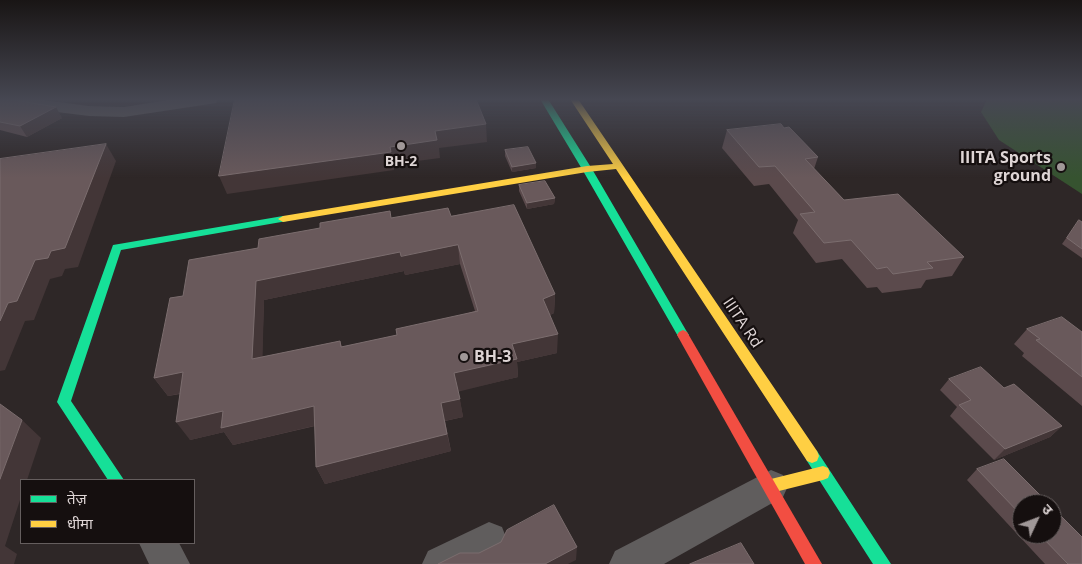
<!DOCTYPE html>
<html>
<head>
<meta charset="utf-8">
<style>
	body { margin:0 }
	#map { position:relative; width:1082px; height:564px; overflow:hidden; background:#2e2727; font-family:"Open Sans","Noto Sans Devanagari",sans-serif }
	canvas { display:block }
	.legend { position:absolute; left:20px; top:479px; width:175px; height:65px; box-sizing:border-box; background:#150f0f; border:1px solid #655e5e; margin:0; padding:6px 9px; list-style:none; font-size:15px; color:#ded5d5 }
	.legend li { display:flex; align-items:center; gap:10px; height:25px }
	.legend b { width:25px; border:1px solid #655e5e }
	.north { position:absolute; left:1012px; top:494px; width:50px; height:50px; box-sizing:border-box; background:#150f0f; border:1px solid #655e5e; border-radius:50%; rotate:47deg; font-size:14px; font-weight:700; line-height:20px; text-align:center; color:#ded5d5 }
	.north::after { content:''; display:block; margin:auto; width:18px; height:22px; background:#a09898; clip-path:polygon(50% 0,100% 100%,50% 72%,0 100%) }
</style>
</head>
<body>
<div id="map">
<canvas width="1082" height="564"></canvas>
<ul class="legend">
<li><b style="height:6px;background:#16e098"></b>तेज़</li>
<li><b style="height:6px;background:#ffcf43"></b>धीमा</li>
</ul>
<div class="north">उ</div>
</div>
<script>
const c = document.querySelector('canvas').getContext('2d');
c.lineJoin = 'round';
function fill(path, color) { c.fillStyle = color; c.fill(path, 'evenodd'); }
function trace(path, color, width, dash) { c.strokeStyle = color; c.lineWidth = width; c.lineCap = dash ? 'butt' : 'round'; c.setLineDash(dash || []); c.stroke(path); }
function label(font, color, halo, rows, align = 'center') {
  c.font = font + ' "Open Sans",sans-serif'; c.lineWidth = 4.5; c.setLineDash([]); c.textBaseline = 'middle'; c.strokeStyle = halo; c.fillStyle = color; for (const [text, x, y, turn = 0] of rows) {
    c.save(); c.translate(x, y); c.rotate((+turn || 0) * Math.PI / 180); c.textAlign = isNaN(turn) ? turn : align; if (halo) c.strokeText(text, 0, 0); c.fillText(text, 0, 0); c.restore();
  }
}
fill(new Path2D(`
	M987 99H1082V194L999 140 981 112Z`), '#365330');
fill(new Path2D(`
	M0 99H36L89 106 124 107 174 99H218L216 103 210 104 124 117 89 116 0 105Z
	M771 470 783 475 788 486 783 497 664 564H609L615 551Z
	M489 522 502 527 507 540 502 553 480 564H422L428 551Z
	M139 543H179L190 564H149Z`), '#605d5d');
fill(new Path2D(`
	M540 99H548L592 169 687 332 689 335 687 338H679L582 169Z
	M283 216 287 217 288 219 287 221 121 250 71 401 124 480H108L57 402 113 245Z
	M812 449 817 451 891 564H873L807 461 805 456 807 451Z`), '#16e098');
fill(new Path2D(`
	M570 99H578L817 451 819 456 817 461 812 463 807 461 616 169 587 172 283 222 278 219 283 216 587 166 613 164Z
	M823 466 828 468 830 473 828 478 823 480 771 493 766 491 763 486 766 481 771 479Z`), '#ffcf43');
fill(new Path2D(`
	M683 330 687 332 822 564H805L677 335 679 332Z`), '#f24e42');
fill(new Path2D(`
	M0 99 62 118 27 137 0 130Z
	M784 128 818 157 814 169 844 200 964 257 952 276 926 280 921 288 882 293 877 287 867 288 842 259 816 263 793 233 798 220 769 184 754 186 722 148 727 130Z
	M505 150 536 163V168L512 172 505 156Z
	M519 185 555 198 554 204 527 209 519 191Z
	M451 216 555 294 554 313 550 315 557 353 517 362 518 377 458 391 463 417 445 421 451 451 325 484 316 467 315 426 233 445 224 432 190 440 180 394 168 396 154 378 183 296 258 248 391 218ZM460 264 475 311 397 335 342 347 340 341 262 357 264 300 404 271 405 275Z
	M1079 220 1082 222V258L1062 244Z
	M1027 329 1082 332V406L1022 356 1024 353 1014 344Z
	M949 379 1004 388 1062 426 1050 437 994 460 950 416 957 407 940 390Z
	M977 469 1022 504V534H1052L1082 564H1045L967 480Z`), '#5b4a4c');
fill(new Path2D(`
	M56 107 62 118 27 137 20 126Z
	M486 124 487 142 439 148 440 158 394 164V170L227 194 219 176 390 147 435 131Z
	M106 144 116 161 78 267 65 269 62 276 50 279 34 320 25 321 5 370 0 371V321L8 303 35 260 51 251Z
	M536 163V168L512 172V167Z
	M555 198 554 204 527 209V203Z
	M458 245 460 264 405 275 404 271 264 300 262 378 252 359 256 281 400 252Z
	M555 294 554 313 543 318V299Z
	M558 334 557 353 517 362 518 377 457 392 454 373 512 344Z
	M183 372 196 390 168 396 154 378Z
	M460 399 463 417 444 421 441 403Z
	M314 406 322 424 233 445 224 432 190 440 176 422 223 411Z
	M22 420 41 438 27 480H21V497L5 546 17 554 14 564H0V479Z
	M1062 426 1050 437 994 460 1005 449Z
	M447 434 451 451 325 484 316 467Z
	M577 547 576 560 568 564H545Z`), '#433637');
const building = new Path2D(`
	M0 99H8L56 107 20 126 0 122Z
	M235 99H476L486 124 435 131 437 140 390 147 391 152 219 176Z
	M781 124 784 128 789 127 818 157 805 159 844 200 898 194 964 257 927 262 933 268 893 274 887 267 877 269 851 240 824 243 800 214 815 212 775 166 759 167 727 130Z
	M106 144 65 248 51 251 48 258 35 260 17 301 8 303 0 321V159Z
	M528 147 536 163 512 167 505 150Z
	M545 181 555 198 527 203 519 185Z
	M514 205 555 294 543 299 558 334 512 344 517 359 454 373 460 399 441 403 447 434 316 467 314 406 221 428 223 411 176 422 183 372 154 378 170 298 183 296 189 260 258 248 259 239 320 228V223L390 211 391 218 448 208 451 216ZM458 245 478 311 396 329 397 335 341 347 340 341 252 359 256 281 400 252 401 256Z
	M1079 220 1082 222V249L1067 238Z
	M1062 317 1082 332V377L1036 340 1040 339 1027 329Z
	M981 367 1004 388 1014 384 1062 426 1005 449 959 405 971 400 949 379Z
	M0 404 22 420 0 479Z
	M1004 459 1049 504H1022V516L977 469Z
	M554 505 577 547 545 564H438L460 553H479L501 542 507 530Z
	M1052 507 1082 537V564H1068L1039 534H1052Z
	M741 543 754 564H690Z`);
fill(building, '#69595b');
trace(building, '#7b6d6e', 1);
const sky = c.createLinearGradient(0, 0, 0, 178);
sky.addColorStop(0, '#191515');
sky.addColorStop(0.56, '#464752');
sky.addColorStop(1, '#46475200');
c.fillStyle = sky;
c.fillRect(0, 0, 1082, 178);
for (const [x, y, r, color] of [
	[401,146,5,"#a09898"],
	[1061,167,5,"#a09898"],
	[464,357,5,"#a09898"]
]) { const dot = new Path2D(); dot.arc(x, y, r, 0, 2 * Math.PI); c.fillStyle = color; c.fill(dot); trace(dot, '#150f0f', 2); }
label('bold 14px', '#ded5d5', '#150f0f', [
	["BH-2",401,162]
]);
label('bold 16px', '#ded5d5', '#150f0f', [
	["IIITA Sports",1051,158],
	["ground",1051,176],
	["BH-3",474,357,"left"]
], 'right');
label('16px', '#ded5d5', '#150f0f', [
	["IIITA Rd",742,323,56]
]);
</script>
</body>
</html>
